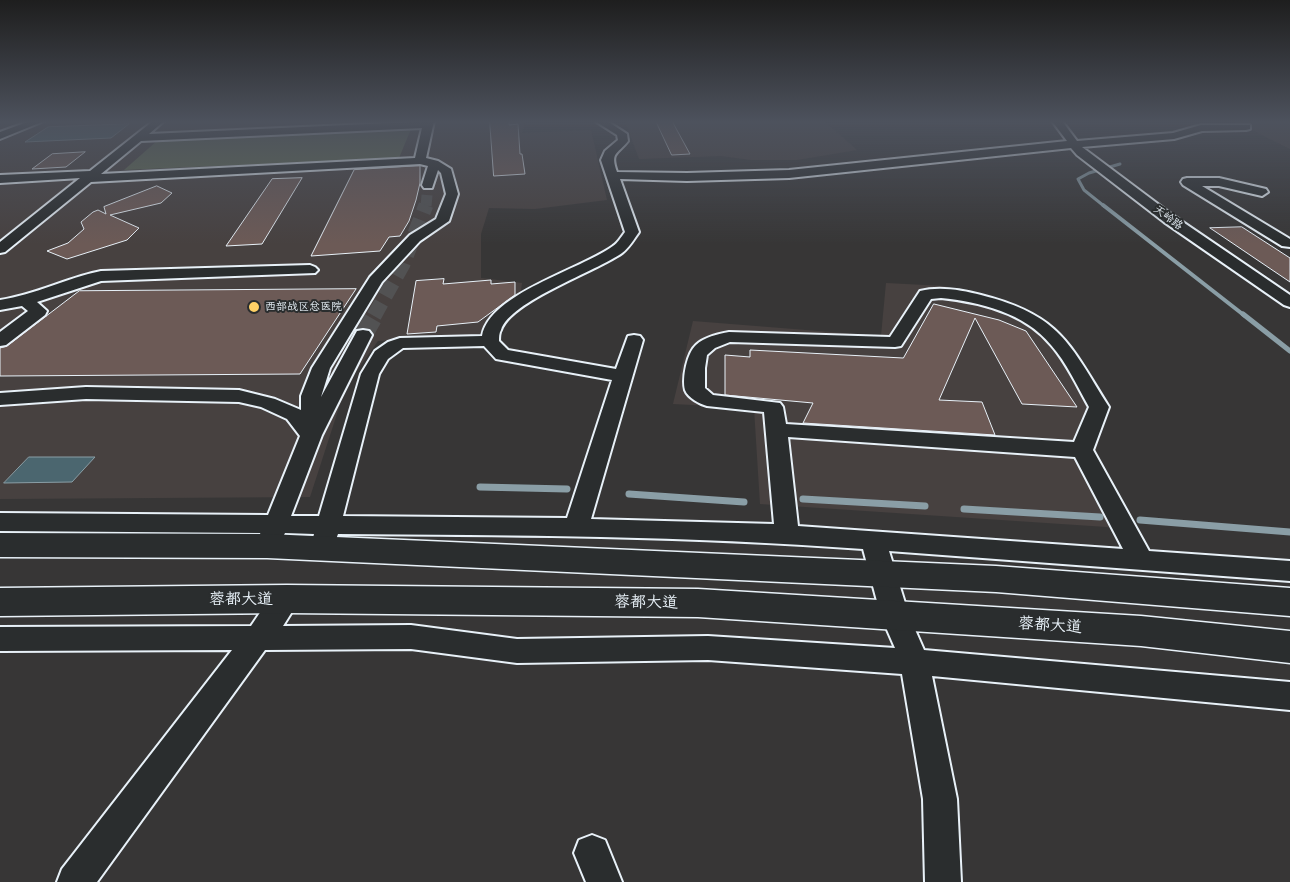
<!DOCTYPE html>
<html>
<head>
<meta charset="utf-8">
<style>
	body { margin:0 }
	canvas { display:block; background:#373636 }
</style>
</head>
<body>
<canvas width="1290" height="882"></canvas>
<script>
const c = document.querySelector('canvas').getContext('2d');
c.lineJoin = 'round';
function fill(path, color) { c.fillStyle = color; c.fill(path, 'evenodd'); }
function trace(path, color, width, dash) { c.strokeStyle = color; c.lineWidth = width; c.lineCap = dash ? 'butt' : 'round'; c.setLineDash(dash || []); c.stroke(path); }
function label(font, color, halo, rows, align = 'center') {
  c.font = font + ' "Balsamiq Sans","LXGW WenKai TC",sans-serif'; c.lineWidth = 4; c.setLineDash([]); c.textBaseline = 'middle'; c.strokeStyle = halo; c.fillStyle = color; for (const [text, x, y, turn = 0] of rows) {
    c.save(); c.translate(x, y); c.rotate((+turn || 0) * Math.PI / 180); c.textAlign = isNaN(turn) ? turn : align; if (halo) c.strokeText(text, 0, 0); c.fillText(text, 0, 0); c.restore();
  }
}
fill(new Path2D(`
	M0 121H525L522 133 591 130 607 200 535 209 489 208 481 234V278L522 283 520 297 494 316 482 336 378 341 346 386 310 497 0 499Z
	M625 121H824L857 150 797 160H751L721 156 639 159Z
	M1233 121H1290V149L1246 127Z
	M886 283 944 286 1018 306 1061 334 1108 410 1094 457 1137 529 760 504 754 408 673 404 693 321 881 336Z`), '#474140');
fill(new Path2D(`
	M411 129 399 158 124 170 158 140Z`), '#616c53');
const water = new Path2D(`
	M129 124 111 138 25 142 48 127Z
	M29 457H95L72 482 4 483Z`);
fill(water, '#4b666f');
trace(water, '#8a9ea6', 1);
trace(new Path2D(`
	M1104 206 1084 190 1078 179 1089 173 1120 164`), '#8a9ea6', 3);
trace(new Path2D(`
	M1103 205 1245 316`), '#8a9ea6', 4);
trace(new Path2D(`
	M1243 314 1290 351`), '#8a9ea6', 5);
trace(new Path2D(`
	M480 487 567 489
	M629 494 744 502
	M803 499 925 506
	M964 509 1100 517
	M1140 520 1290 532`), '#8a9ea6', 7);
const building = new Path2D(`
	M490 121H509V125L518 124 520 154H522L525 174 494 176Z
	M656 121H672L690 154 672 155Z
	M85 152 66 167 32 169 52 154Z
	M420 166V183L416 200 409 221 400 236 389 237 380 251 311 256 354 170Z
	M302 178 262 244 226 246 272 179Z
	M157 186 172 193 161 203 110 215 139 228 127 240 67 259 47 251 68 243 84 229 81 222 93 212 98 210 106 214 104 207Z
	M1242 227 1290 258V282L1210 228Z
	M444 279 443 284 491 280V284L515 282V295L478 322 437 326 436 332 407 334 416 281Z
	M356 289 300 374 0 376V348L7 346 79 291Z
	M934 304 999 320 1026 331 1077 407 1022 404 975 318 939 400 982 402 995 435 803 423 813 403 725 395V355L750 357V350L903 358Z`);
fill(building, '#6c5a56');
trace(building, '#e8f1f8', 1);
trace(new Path2D(`
	M426 206 428 185`), '#525253', 11, [11, 5.5]);
trace(new Path2D(`
	M374 316 403 264 426 205`), '#525253', 15, [15, 8]);
trace(new Path2D(`
	M363 335 375 314`), '#525253', 19, [19, 9]);
const minor = new Path2D(`
	M30 121H44L0 139V132Z
	M153 121H164L149 134 434 121 426 158 438 161 451 169 458 194 449 221 420 241 382 282 330 368 321 397 357 331 363 330 369 331 372 335 322 435 291 516H319L361 374 375 351 388 342 400 338 482 336C490 293 580 270 613 246 618 243 621 237 625 232L601 160 605 151 618 140 617 135 595 121H607L627 134 628 141C617 155 610 152 617 172L687 173 789 170 1067 141 1052 121H1062L1077 141 1173 133 1201 125H1250V129L1246 130 1202 131 1174 139 1082 147 1174 216 1290 295V307L1284 305 1164 222 1077 155 1071 148 789 178 687 181 620 179 639 232C634 239 629 248 622 253 597 271 510 301 501 330 499 333 499 337 499 341L508 350 616 369 628 336 634 335 640 336 643 340 591 519 774 524 764 412 707 406C700 404 688 398 685 390 682 378 687 353 696 345 704 337 718 334 729 332L890 337 920 291C940 286 962 290 981 295 1060 315 1069 343 1109 407L1093 450 1149 551 1290 561V581L889 551 909 616 924 650 1290 682V710L932 676 957 799 961 882H925L923 799 902 674 708 660 517 663 411 649 265 650 97 882H57L62 869 232 650 0 651V627L251 626C263 610 274 584 296 591L300 599 283 626 411 625 517 639 708 636 895 648 881 616 863 549C689 536 513 535 338 534L334 545 325 547 316 545 313 538 314 534 285 533 281 541 272 544 263 541 260 533 0 531V513L268 515 300 436 287 419 261 407 239 402 86 399 0 405V393L86 387 239 390 275 399 301 410V396L312 368 370 277 410 235 436 219 446 194 441 173 438 170 432 188H424L422 185 428 166 420 164 91 182 5 252 0 253V242L80 178 0 183V175L90 171ZM422 128 415 158 101 174 141 141ZM941 298C980 302 1025 313 1051 345 1067 363 1077 386 1089 407L1074 442 786 424 783 407 780 403 713 395 705 388V368L707 355 715 348 730 342 895 347 901 346 931 299ZM484 346 496 359 612 380 567 518 343 516 379 374 388 359 403 348ZM788 437 1075 457 1123 549 798 526Z
	M1187 178H1219L1266 189 1268 192 1262 196 1219 186H1202L1290 239V247L1282 246 1183 185 1181 182 1183 179Z
	M310 265 315 267 318 270 315 273 101 281 37 302 47 311 45 315 6 345 0 346V332L28 311 22 306 0 310V300C35 295 66 278 101 271Z
	M592 835 605 840 622 882H586L574 853 579 840Z`);
const major = new Path2D(`
	M0 533 267 534 996 566 1290 588V616L996 592 267 558 0 557Z
	M287 585 698 589 1141 616 1290 631V663L1141 646 698 617 287 613 0 616V588Z`);
trace(minor, '#e8f1f8', 4);
trace(major, '#e8f1f8', 3);
fill(minor, '#2a2d2e');
fill(major, '#2a2d2e');
const sky = c.createLinearGradient(0, 0, 0, 244);
sky.addColorStop(0, '#1e1e1e');
sky.addColorStop(0.5, '#4d525d');
sky.addColorStop(1, '#4d525d00');
c.fillStyle = sky;
c.fillRect(0, 0, 1290, 244);
for (const [x, y, r, color] of [
	[254,307,6,"#ffd166"]
]) { const dot = new Path2D(); dot.arc(x, y, r, 0, 2 * Math.PI); c.fillStyle = color; c.fill(dot); trace(dot, '#2a2d2e', 2); }
label('11px', '#e8f1f8', '#2a2d2e', [
	["天岭路",1168,218,36]
]);
label('11px', '#e8f1f8', '#2a2d2e', [
	["西部战区总医院",265,307]
], 'left');
label('16px', '#e8f1f8', '#2a2d2e', [
	["蓉都大道",241,600],
	["蓉都大道",646,603,1],
	["蓉都大道",1050,626,4]
]);
</script>
</body>
</html>
